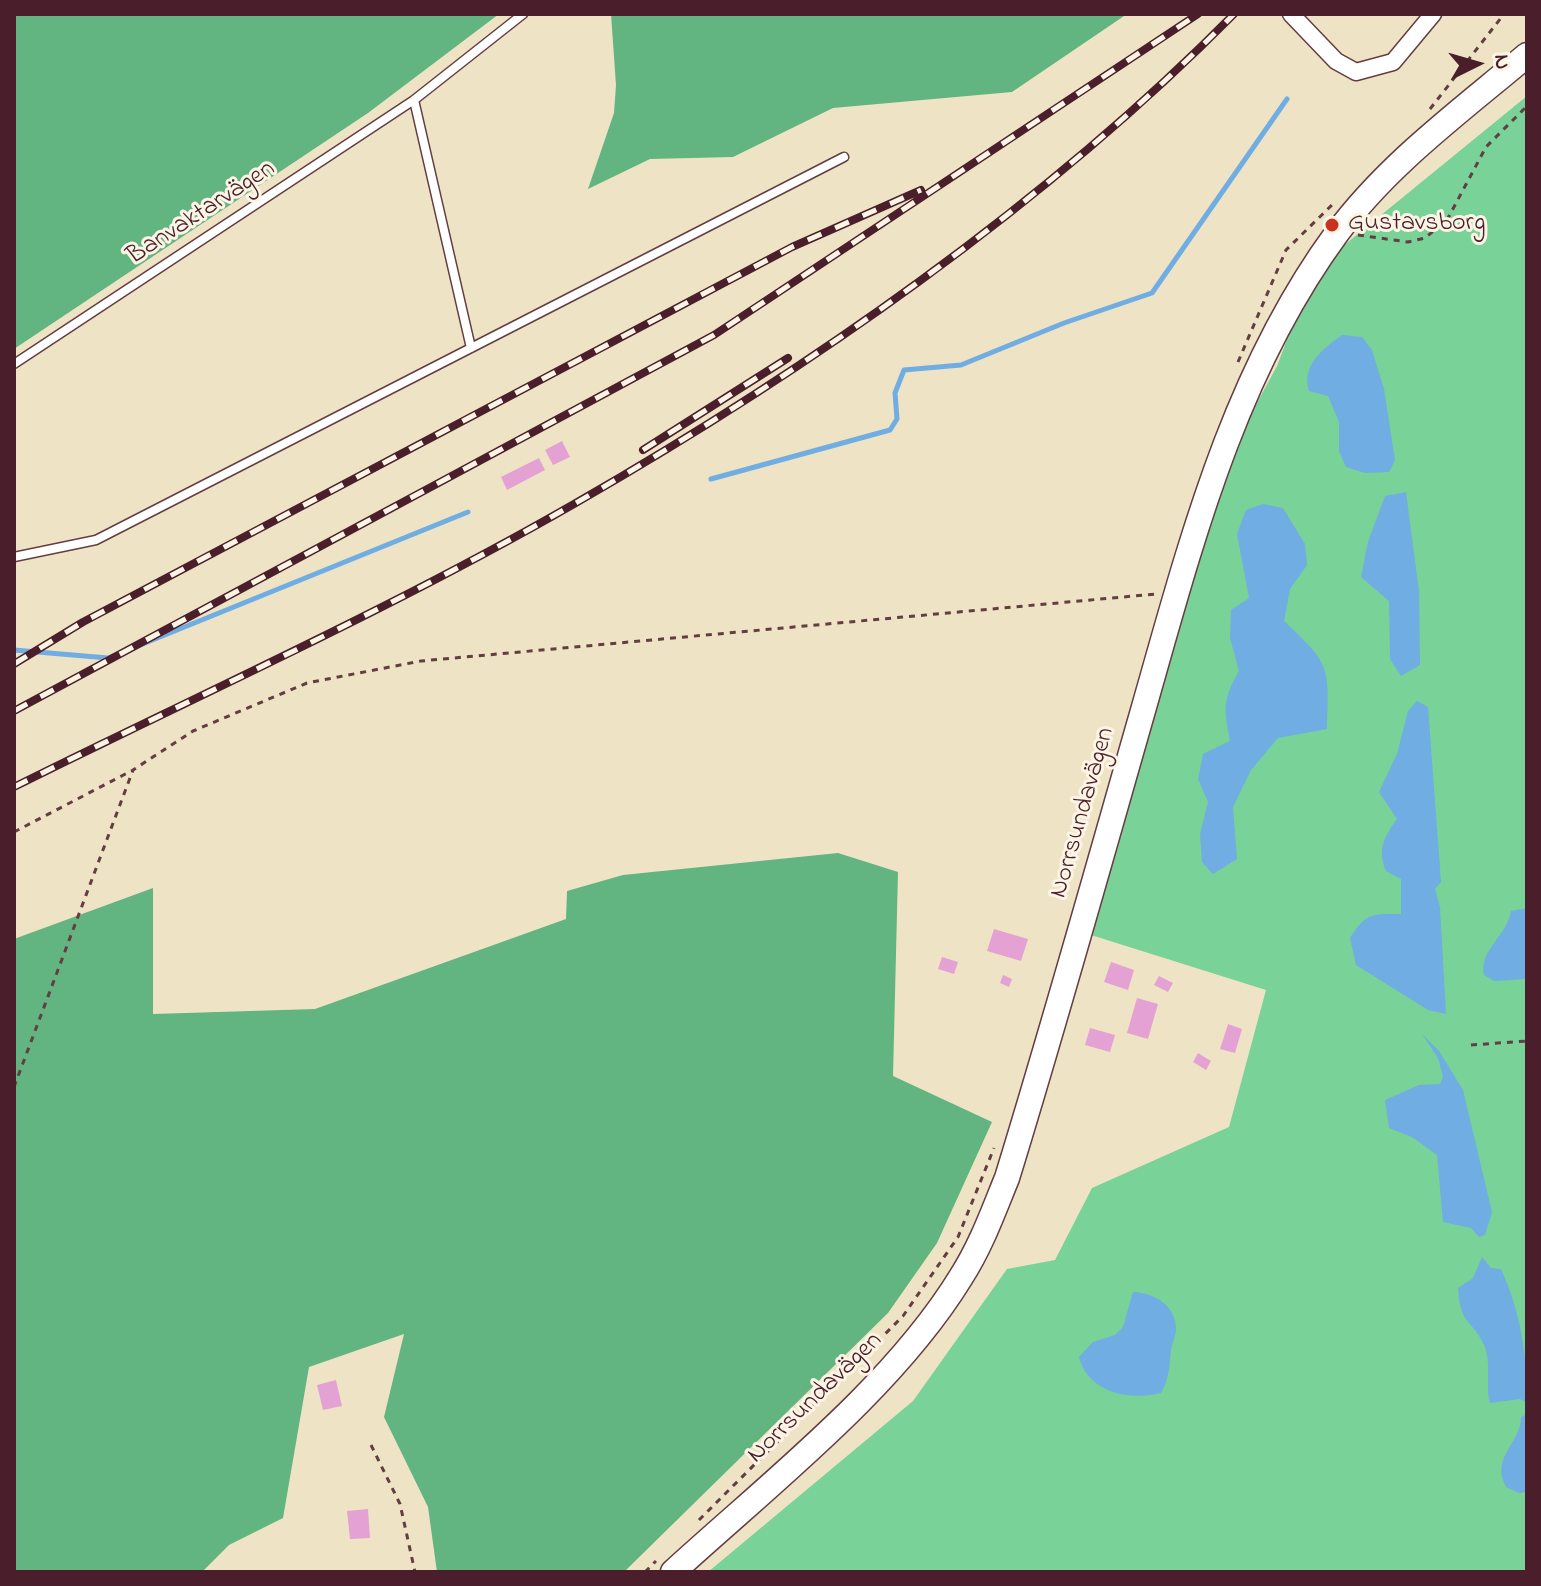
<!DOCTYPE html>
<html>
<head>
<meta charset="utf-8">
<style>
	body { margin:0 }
	#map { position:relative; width:1541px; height:1586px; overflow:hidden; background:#eee4c5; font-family:"Indie Flower",sans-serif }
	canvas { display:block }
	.frame { position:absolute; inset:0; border:16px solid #4a1f2b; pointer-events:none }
	.north { position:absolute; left:1437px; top:24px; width:80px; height:80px; -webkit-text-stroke:6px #fcf5e5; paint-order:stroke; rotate:85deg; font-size:22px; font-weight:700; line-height:32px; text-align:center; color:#4a1f2b }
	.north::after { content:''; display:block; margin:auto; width:28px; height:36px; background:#4a1f2b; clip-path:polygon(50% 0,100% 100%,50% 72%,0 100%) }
</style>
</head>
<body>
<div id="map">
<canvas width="1541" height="1586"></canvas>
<div class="frame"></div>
<div class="north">N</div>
</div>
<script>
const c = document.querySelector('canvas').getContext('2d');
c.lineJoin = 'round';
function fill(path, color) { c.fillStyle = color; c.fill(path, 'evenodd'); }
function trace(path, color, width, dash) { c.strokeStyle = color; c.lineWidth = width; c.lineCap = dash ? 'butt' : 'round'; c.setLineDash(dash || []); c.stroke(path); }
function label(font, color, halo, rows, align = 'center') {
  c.font = font + ' "Indie Flower",sans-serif'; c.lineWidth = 6; c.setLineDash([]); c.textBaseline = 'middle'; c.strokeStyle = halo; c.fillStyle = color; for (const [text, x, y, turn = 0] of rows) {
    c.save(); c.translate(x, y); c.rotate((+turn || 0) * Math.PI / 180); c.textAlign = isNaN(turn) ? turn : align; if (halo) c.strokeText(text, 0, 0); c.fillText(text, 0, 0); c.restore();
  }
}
fill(new Path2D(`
	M1527 96V1572H708L913 1401 1007 1269 1055 1260 1092 1188 1229 1127 1266 990 1091 935 1203 533 1241 432 1277 366 1295 318 1337 251Z`), '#79d298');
fill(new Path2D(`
	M14 14H499L368 113 14 349Z
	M611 14H1127L1012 92 833 108 733 157 650 159 588 189 614 113 616 85Z
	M838 853 898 872 893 1076 992 1122 937 1243 888 1313 624 1572H437L428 1507 384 1417 404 1334 309 1367 283 1518 229 1545 202 1572H14V939L153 888V1014L315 1009 566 919 567 891 623 875Z`), '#62b480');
fill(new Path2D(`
	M1342 335 1362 337 1372 350 1384 389 1395 460 1389 472 1365 473 1346 467 1339 451V422L1328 396 1309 391C1301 365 1324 348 1342 335Z
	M1406 492 1419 591 1420 665 1401 676 1390 659 1389 601 1361 577 1368 542 1385 496Z
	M1263 504 1283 508 1305 544 1307 565 1290 589 1284 621C1331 665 1329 666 1327 729L1278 738 1251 770 1233 807 1237 859 1213 874 1202 862 1200 834 1208 802 1198 779 1203 754 1230 741C1224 709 1222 700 1239 671L1230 638 1231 610 1249 598 1237 534 1246 510Z
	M1417 701 1428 707 1441 882 1435 889 1440 907 1446 1014 1428 1010 1356 965 1350 938C1366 912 1373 914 1401 914V879L1386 871C1377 849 1384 837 1397 819L1379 792 1397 754 1408 711Z
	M1527 908V979L1494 981 1484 975C1479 949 1506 938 1511 911Z
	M1422 1034 1439 1051 1463 1090 1492 1212 1485 1235 1479 1237 1471 1228 1443 1222 1437 1155 1412 1137 1389 1128 1385 1100 1419 1085 1440 1084 1443 1077 1438 1058Z
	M1482 1257 1491 1268 1501 1269C1521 1313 1527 1355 1527 1403L1520 1399 1490 1403C1485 1384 1492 1363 1484 1345 1472 1319 1460 1325 1458 1288L1473 1278Z
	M1133 1292C1155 1293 1177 1306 1176 1331 1175 1337 1172 1343 1171 1350 1169 1367 1170 1377 1161 1393 1130 1401 1088 1393 1079 1357L1093 1342 1115 1335 1123 1327Z
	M1527 1414V1492L1519 1493 1506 1487C1490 1456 1521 1444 1521 1417Z`), '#70ade2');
trace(new Path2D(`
	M711 479 890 430 897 419 895 393 904 370 961 365 1064 323 1152 293 1287 99
	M14 650 108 658 468 512`), '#70ade2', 5);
fill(new Path2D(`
	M562 441 570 457 553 465 545 450Z
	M539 458 545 470 507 490 501 477Z
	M994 929 1028 939 1021 961 987 951Z
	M942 957 958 962 954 974 938 969Z
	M1111 962 1134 970 1128 990 1104 982Z
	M1003 975 1012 979 1009 987 1000 983Z
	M1159 976 1173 983 1168 992 1154 985Z
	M1137 998 1158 1004 1148 1039 1127 1033Z
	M1228 1024 1242 1029 1235 1053 1220 1049Z
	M1090 1028 1115 1035 1110 1052 1085 1045Z
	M1198 1053 1211 1061 1206 1070 1193 1062Z
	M336 1380 342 1406 323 1410 317 1385Z
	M368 1509 370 1538 350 1539 347 1511Z`), '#e4a2d4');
const lane = new Path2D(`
	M414 100 471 348
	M14 364 414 100 523 14
	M14 557 96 540 844 157`);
const street = new Path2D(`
	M1291 14 1336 61 1356 72 1393 62 1433 14`);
const secondary = new Path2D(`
	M673 1572C769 1484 893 1388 961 1277 981 1246 993 1212 1007 1178 1055 1022 1099 864 1144 707 1191 542 1234 373 1337 233 1389 163 1462 110 1527 55`);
trace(lane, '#633d42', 11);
trace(street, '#633d42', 19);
trace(secondary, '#633d42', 27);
trace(new Path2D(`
	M1430 109 1504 14
	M1358 235 1408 242 1425 238 1447 220 1486 147 1527 106
	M1238 362 1286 250 1336 201
	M14 832 133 770
	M1471 1045 1527 1041
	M14 1087 133 770 193 731 307 683 421 661 1156 594
	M371 1445 400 1504 415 1572
	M699 1520 903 1316 958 1237 994 1148
	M645 1572 656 1561`), '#633d42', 3, [6, 6]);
trace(lane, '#fff', 8);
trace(street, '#fff', 16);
trace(secondary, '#fff', 24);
const rail = new Path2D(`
	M643 450 788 358
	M14 664 83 622 792 247 921 190
	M14 711 714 335 1198 14
	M14 787C201 694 393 608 574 504 806 371 1045 205 1234 14`);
trace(rail, '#4a1f2b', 8);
trace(rail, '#fcf5e5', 5, [15]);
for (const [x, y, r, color] of [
	[1332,225,8,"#c8321e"]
]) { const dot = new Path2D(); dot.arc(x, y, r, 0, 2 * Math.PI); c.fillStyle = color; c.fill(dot); trace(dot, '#fcf5e5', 3); }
label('26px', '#4a1f2b', '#fcf5e5', [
	["Banvaktarvägen",202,214,-33],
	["Norrsundavägen",1084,813,-74],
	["Norrsundavägen",816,1399,-44]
]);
label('26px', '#4a1f2b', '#fcf5e5', [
	["Gustavsborg",1348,225]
], 'left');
</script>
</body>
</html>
